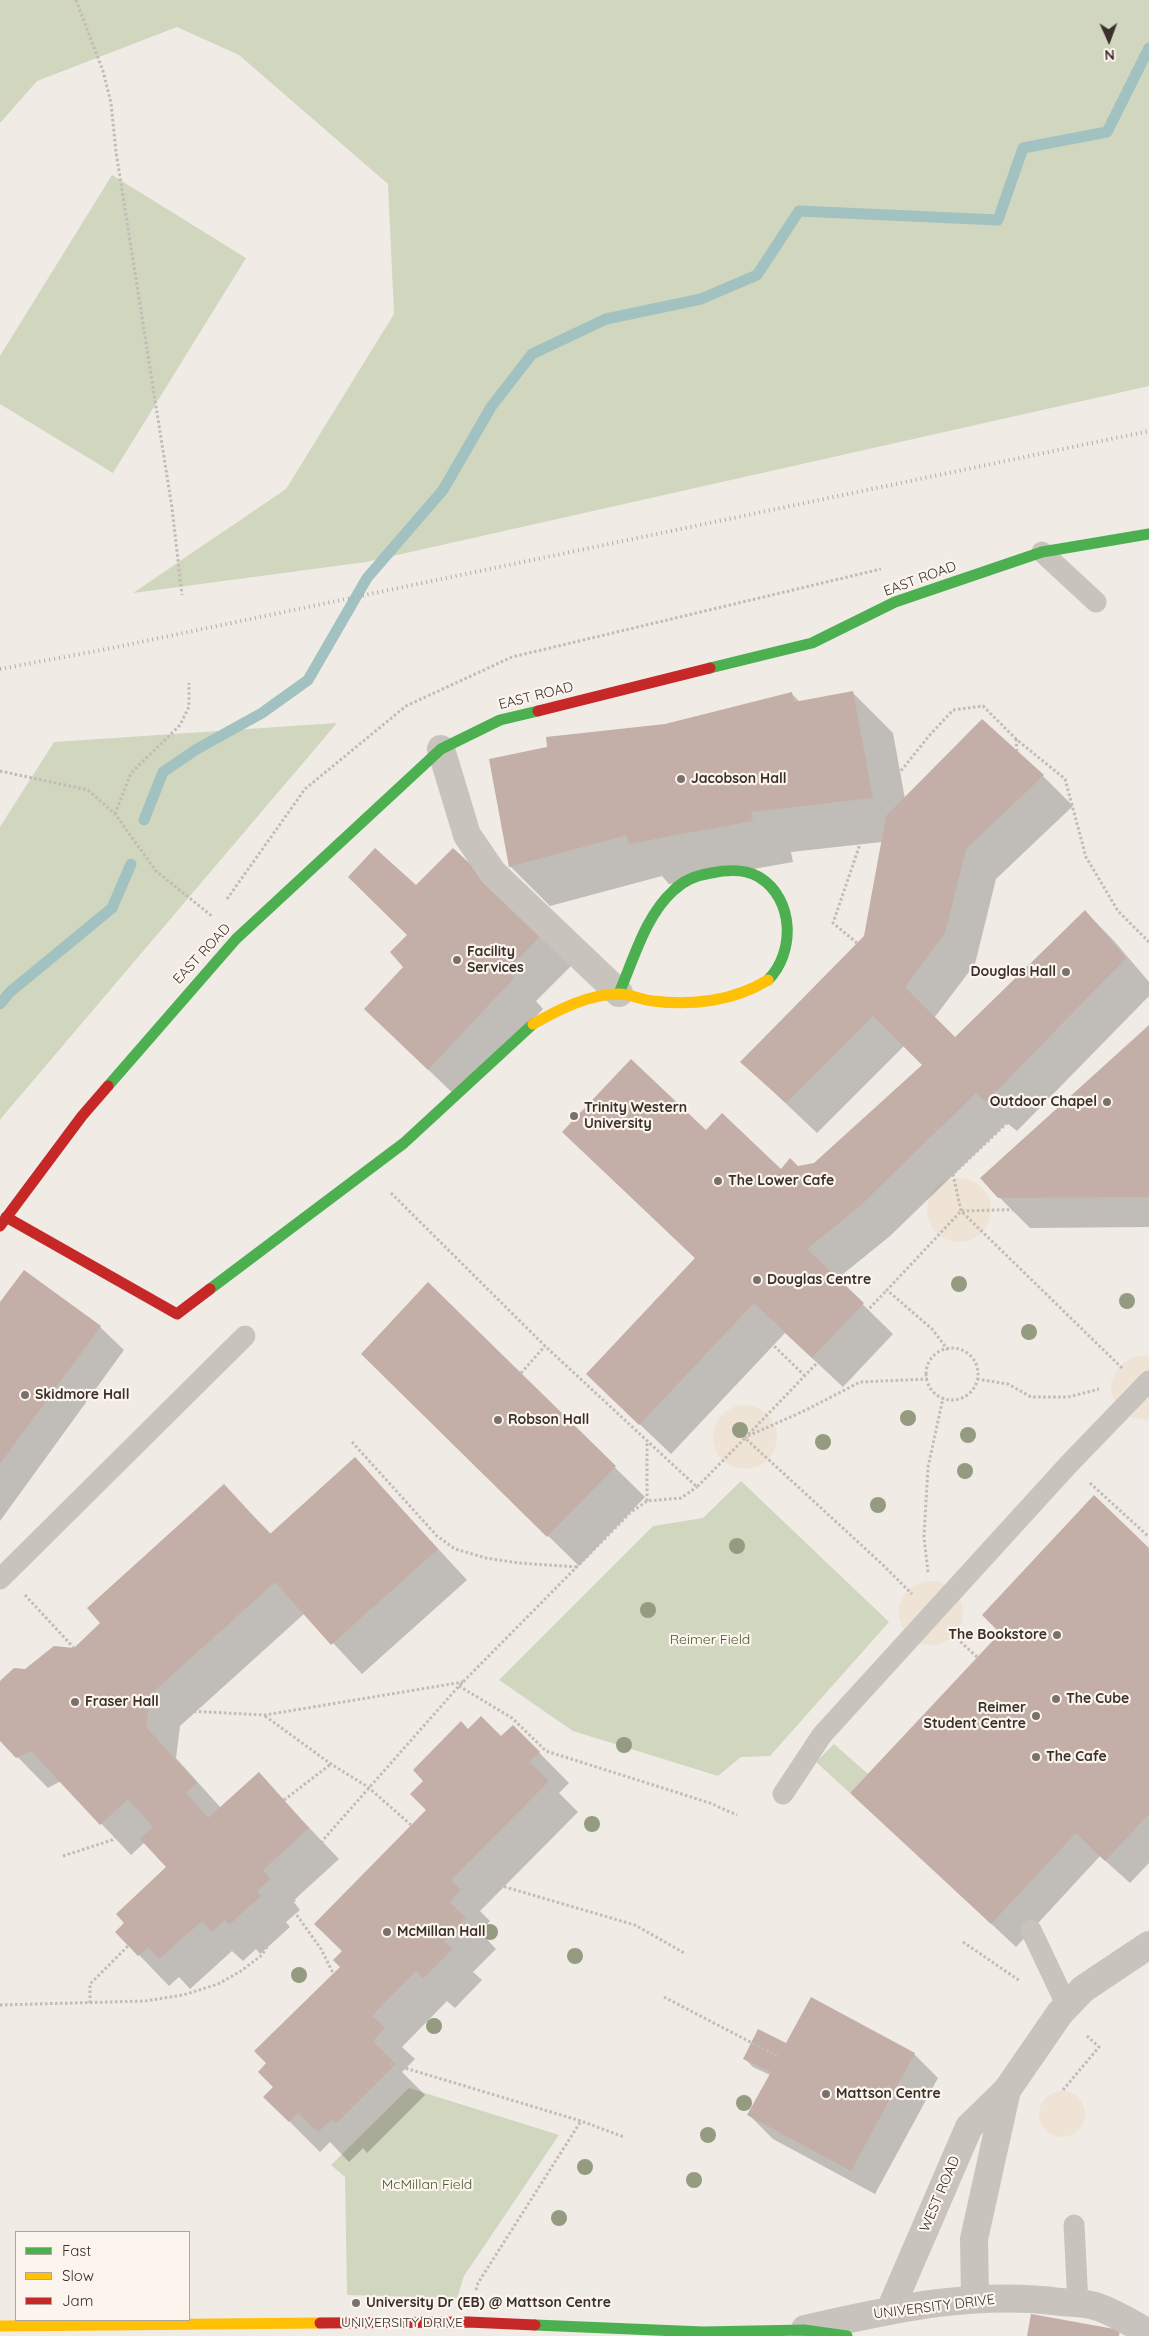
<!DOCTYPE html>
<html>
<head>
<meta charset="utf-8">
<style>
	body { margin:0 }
	#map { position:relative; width:1149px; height:2336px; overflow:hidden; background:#f0ebe5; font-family:Quicksand,sans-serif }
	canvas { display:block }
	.legend { position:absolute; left:15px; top:2231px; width:175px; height:90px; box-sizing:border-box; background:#fbf5ee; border:1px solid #aea6a0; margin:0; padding:6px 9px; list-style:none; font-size:15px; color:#3b302b }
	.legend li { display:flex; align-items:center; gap:10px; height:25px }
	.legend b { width:25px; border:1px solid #aea6a0 }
	.north { position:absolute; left:1084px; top:15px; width:50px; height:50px; -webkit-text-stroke:4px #fbf5ee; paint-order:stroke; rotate:178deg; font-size:14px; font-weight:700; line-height:20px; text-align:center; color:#3b302b }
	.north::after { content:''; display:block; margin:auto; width:18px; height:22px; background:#3b302b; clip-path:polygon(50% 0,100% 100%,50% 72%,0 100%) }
</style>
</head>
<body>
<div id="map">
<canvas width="1149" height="2336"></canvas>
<ul class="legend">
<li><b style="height:6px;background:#4caf50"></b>Fast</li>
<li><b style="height:6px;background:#ffc107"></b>Slow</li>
<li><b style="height:6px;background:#c62828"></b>Jam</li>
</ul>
<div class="north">N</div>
</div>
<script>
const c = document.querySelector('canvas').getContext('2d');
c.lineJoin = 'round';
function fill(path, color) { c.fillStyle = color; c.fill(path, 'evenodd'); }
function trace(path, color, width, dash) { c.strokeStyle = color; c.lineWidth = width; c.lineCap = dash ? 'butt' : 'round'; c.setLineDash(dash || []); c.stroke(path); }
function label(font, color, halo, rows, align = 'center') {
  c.font = font + ' Quicksand,sans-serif'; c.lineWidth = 4.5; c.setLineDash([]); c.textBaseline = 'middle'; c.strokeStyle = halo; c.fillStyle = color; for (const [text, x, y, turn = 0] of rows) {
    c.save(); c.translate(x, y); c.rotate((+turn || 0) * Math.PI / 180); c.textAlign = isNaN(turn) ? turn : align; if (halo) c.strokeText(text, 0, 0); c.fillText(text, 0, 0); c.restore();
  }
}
fill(new Path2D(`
	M0 0H1149V386L366 562 133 593 286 489 394 314 388 184 239 55 177 27 37 81 0 123Z
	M112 175 246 258 113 473 0 404V356Z
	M337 723 3 1116 0 1120V827L54 742Z
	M741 1481 889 1622 770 1756 741 1757 718 1776 573 1731 499 1680 653 1526 703 1518Z
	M834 1744 868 1774 850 1793 816 1762Z
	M409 2088 559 2135 464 2276 457 2298 347 2295 345 2177 331 2165Z`), '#d1d6bf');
fill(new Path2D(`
	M927 1210a32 32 0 1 1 64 0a32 32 0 1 1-64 0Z
	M1140 1356 1149 1357V1420L1129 1417 1120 1412 1111 1393V1382L1120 1366 1130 1359Z
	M713 1437a32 32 0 1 1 64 0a32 32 0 1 1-64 0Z
	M899 1613a32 32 0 1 1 64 0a32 32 0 1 1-64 0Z
	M1039 2114a23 23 0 1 1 46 0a23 23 0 1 1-46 0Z`), '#eee3d5');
fill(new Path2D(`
	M852 692 893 733 905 799 1043 776 1073 806 996 879 975 964 934 1018 955 1039 1085 911 1115 942 1149 982V996L1017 1131 1007 1123 890 1236 837 1279 893 1334 843 1387 785 1333 671 1454 587 1374 696 1259 588 1156 706 1132 781 1171 815 1164 923 1065 904 1046 817 1133 742 1062 865 937 882 842 791 852 793 862 669 884 662 876 550 906 510 866 665 725 791 693 800 702Z
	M454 850 574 963 536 1001 543 1009 459 1099 396 1039 416 887Z
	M1149 1028V1227L1030 1228 999 1197Z
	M428 1284 645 1497 579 1566 393 1384Z
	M0 1304 100 1327 124 1350 0 1521Z
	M355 1459 467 1580 362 1674 305 1613 180 1726 176 1758 221 1808 258 1774 339 1859 293 1901 300 1910 286 1922 290 1927 260 1954 256 1949 243 1961 232 1951 190 1989 179 1977 169 1986 117 1932 168 1867 145 1842 131 1855 61 1781 48 1788 0 1739V1683L74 1649 102 1623 224 1486 271 1534Z
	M1149 1548V1863L1130 1883 1100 1856 1016 1947 852 1793Z
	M513 1726 569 1783 559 1793 578 1812 480 1911 490 1921 480 1932 496 1949 473 1972 482 1980 455 2008 447 2001 402 2047 415 2059 402 2072 425 2095 367 2153 363 2148 349 2162 330 2142 320 2152 265 2097 274 2087 341 1967 343 1951 428 1810 468 1730 501 1737Z
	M812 1999 914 2054 938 2078 875 2194 773 2139 749 2115 770 2075 753 2067 745 2059 787 2045Z`), '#0003');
trace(new Path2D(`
	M144 820 163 772 197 749 262 713 308 680 367 578 443 490 491 407 532 354 606 319 701 299 757 275 799 211 998 220 1023 148 1107 132 1149 48
	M0 1004 10 992 112 908 131 864`), '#a1c2c1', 11);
fill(new Path2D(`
	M853 691 873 798 751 812 753 821 628 844 627 835 509 867 489 759 547 747 546 737 665 724 792 692 794 702Z
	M982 719 1044 775 966 849 945 933 905 987 955 1037 1085 910 1126 958 986 1102 976 1093 860 1206 807 1249 864 1303 812 1358 754 1303 639 1425 586 1374 695 1258 562 1132 631 1059 706 1130 722 1113 781 1169 790 1158 798 1166 814 1163 922 1065 873 1016 786 1103 740 1062 864 936 886 816Z
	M375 848 416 885 453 848 544 932 507 970 514 978 428 1070 364 1009 403 967 390 952 407 935 348 877Z
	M1149 1025V1197L998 1198 980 1178Z
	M24 1270 101 1326 0 1464V1302Z
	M428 1282 616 1466 547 1537 361 1354Z
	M355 1457 438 1549 331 1645 275 1582 150 1695 146 1727 197 1783 186 1793 208 1818 259 1772 309 1828 263 1870 270 1879 257 1891 261 1896 229 1925 225 1920 212 1932 202 1921 159 1959 148 1947 138 1956 115 1932 124 1923 116 1914 166 1867 140 1839 153 1827 128 1799 100 1825 31 1751 16 1758 0 1741V1681L14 1668 25 1669 54 1646 74 1648 100 1623 87 1608 224 1484 270 1534Z
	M1094 1495 1149 1548V1814L1105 1861 1076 1833 991 1924 850 1793 1000 1633 982 1615Z
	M481 1716 501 1736 513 1725 540 1752 529 1762 549 1781 451 1880 461 1890 450 1902 466 1918 444 1941 453 1949 423 1979 416 1971 372 2016 385 2028 373 2041 396 2064 336 2124 332 2119 318 2132 298 2113 289 2122 263 2097 273 2087 258 2072 266 2063 254 2051 340 1967 333 1960 342 1951 314 1924 426 1810 410 1794 423 1781 413 1770 461 1721 468 1729Z
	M811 1997 915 2053 851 2171 747 2115 771 2072 743 2059 758 2029 786 2043Z
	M1031 2314 1120 2330 1119 2336H1027Z`), '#c3afa7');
trace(new Path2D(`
	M76 0 103 71 111 103 116 152 172 508 182 595
	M1016 739 1017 751
	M0 771 88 790 115 814 156 871 213 917
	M115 814 131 773 180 725 189 707V683
	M227 899 305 789 406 706 512 657 881 569
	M857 943 833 923 873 806 928 737 953 710 983 706 1016 739 1065 779 1086 857 1118 911 1149 942
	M969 1101 998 1130
	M391 1193 545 1346 697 1487 745 1438 883 1565 912 1594
	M742 1315 804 1375
	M926 1374a26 26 0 1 1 52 0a26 26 0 1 1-52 0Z
	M948 1350 932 1329 887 1290 961 1211 1149 1206
	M1122 1368 961 1211 953 1174 1149 989
	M521 1373 545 1346
	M977 1379 1008 1384 1031 1397H1068L1099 1389
	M748 1436 806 1410 860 1382 928 1379
	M745 1438 887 1290
	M352 1442 437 1536 455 1549 486 1558 519 1563 578 1567
	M1090 1483 1149 1537
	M647 1501V1442
	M928 1572 924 1537 928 1467 943 1398
	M25 1595 74 1648
	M953 1635 977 1657
	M459 1686 512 1718 546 1751 710 1803 737 1815
	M149 1709 265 1715 463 1682
	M265 1716 331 1764 368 1787 411 1825
	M284 1800 331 1764
	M63 1856 112 1840 140 1812
	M467 1863 488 1882 635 1925 686 1954
	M291 1907 321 1949 333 1973
	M963 1942 1020 1981
	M664 1997 779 2057
	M90 2003V1984L128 1946
	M0 2005 145 2001 183 1995 218 1984 241 1971 262 1955 291 1907 323 1840 459 1686 630 1513 647 1501 681 1498 697 1487
	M378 2010 387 2025 405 2068 581 2121 624 2137
	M1063 2090 1099 2047 1086 2035
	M476 2290 478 2283 581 2121`), '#c2bbb6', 3, [2.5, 2.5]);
trace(new Path2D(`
	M1042 552 1096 602
	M0 1579 245 1336
	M783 1794 822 1735 1069 1464 1149 1381
	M1031 1930 1067 2006
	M1074 2225 1078 2304`), '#c9c3be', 21);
trace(new Path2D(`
	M441 749 467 835 493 873 619 993
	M975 2299 974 2239 1007 2090
	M890 2310 969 2127 1007 2090 1060 2013 1083 1989 1149 1945
	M805 2329C889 2310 974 2290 1061 2302 1072 2303 1087 2303 1098 2307 1116 2313 1132 2324 1149 2333`), '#c9c3be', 28);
trace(new Path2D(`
	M710 668 812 643 895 602 1042 552 1149 534
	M619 993C634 959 645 916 674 890 684 880 698 875 711 873 726 870 746 869 759 877 795 899 795 953 768 980
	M108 1086 236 939 441 749 500 720 538 711
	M210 1289 404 1143 533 1024
	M535 2325 703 2332 804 2330 847 2336`), '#4caf50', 11);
trace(new Path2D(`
	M533 1024C560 1009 589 994 619 994 631 994 642 1000 653 1001 692 1006 734 1001 768 980
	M0 2326 320 2323`), '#ffc107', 11);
trace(new Path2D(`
	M538 711 710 668
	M6 1217 177 1314 210 1289
	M0 1226 82 1116 108 1086
	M320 2323 468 2322 535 2325`), '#c62828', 11);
trace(new Path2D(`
	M0 669 107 649 1149 431`), '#b1aca8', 4, [1, 4]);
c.fillStyle = '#959b80';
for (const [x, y] of [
	[959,1284],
	[1127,1301],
	[1029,1332],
	[908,1418],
	[740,1430],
	[968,1435],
	[823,1442],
	[965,1471],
	[878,1505],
	[737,1546],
	[648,1610],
	[624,1745],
	[592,1824],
	[490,1932],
	[575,1956],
	[299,1975],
	[434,2026],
	[744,2103],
	[708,2135],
	[585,2167],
	[694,2180],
	[559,2218]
]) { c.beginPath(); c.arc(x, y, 8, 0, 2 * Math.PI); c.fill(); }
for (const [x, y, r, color] of [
	[681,779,5,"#7a716c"],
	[457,960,5,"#7a716c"],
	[1066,972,5,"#7a716c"],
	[1107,1102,5,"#7a716c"],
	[574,1116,5,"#7a716c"],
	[718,1181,5,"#7a716c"],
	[757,1280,5,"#7a716c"],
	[25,1395,5,"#7a716c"],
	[498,1420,5,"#7a716c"],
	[1057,1635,5,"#7a716c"],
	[1056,1699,5,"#7a716c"],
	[75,1702,5,"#7a716c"],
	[1036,1716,5,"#7a716c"],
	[1036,1757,5,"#7a716c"],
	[387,1932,5,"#7a716c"],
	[826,2094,5,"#7a716c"],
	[356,2303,5,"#7a716c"]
]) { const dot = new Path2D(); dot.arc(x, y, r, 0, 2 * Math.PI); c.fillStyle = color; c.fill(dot); trace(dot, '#fbf5ee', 2); }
label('14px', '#3b302b', '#fbf5ee', [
	["EAST ROAD",920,579,-20],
	["EAST ROAD",536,696,-14],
	["EAST ROAD",202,954,-47],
	["WEST ROAD",940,2194,-67],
	["UNIVERSITY DRIVE",934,2307,-7],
	["UNIVERSITY DRIVE",402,2323]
]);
label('bold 14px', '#3b302b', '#fbf5ee', [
	["Jacobson Hall",691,779],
	["Facility",467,952],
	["Services",467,968],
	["Douglas Hall",1056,972,"right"],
	["Outdoor Chapel",1097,1102,"right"],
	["Trinity Western",584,1108],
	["University",584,1124],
	["The Lower Cafe",728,1181],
	["Douglas Centre",767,1280],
	["Skidmore Hall",35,1395],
	["Robson Hall",508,1420],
	["The Bookstore",1047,1635,"right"],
	["The Cube",1066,1699],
	["Fraser Hall",85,1702],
	["Reimer",1026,1708,"right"],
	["Student Centre",1026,1724,"right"],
	["The Cafe",1046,1757],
	["McMillan Hall",397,1932],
	["Mattson Centre",836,2094],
	["University Dr (EB) @ Mattson Centre",366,2303]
], 'left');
label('14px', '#4a5a2e', '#fbf5ee', [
	["Reimer Field",710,1640],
	["McMillan Field",427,2185]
]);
</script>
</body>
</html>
